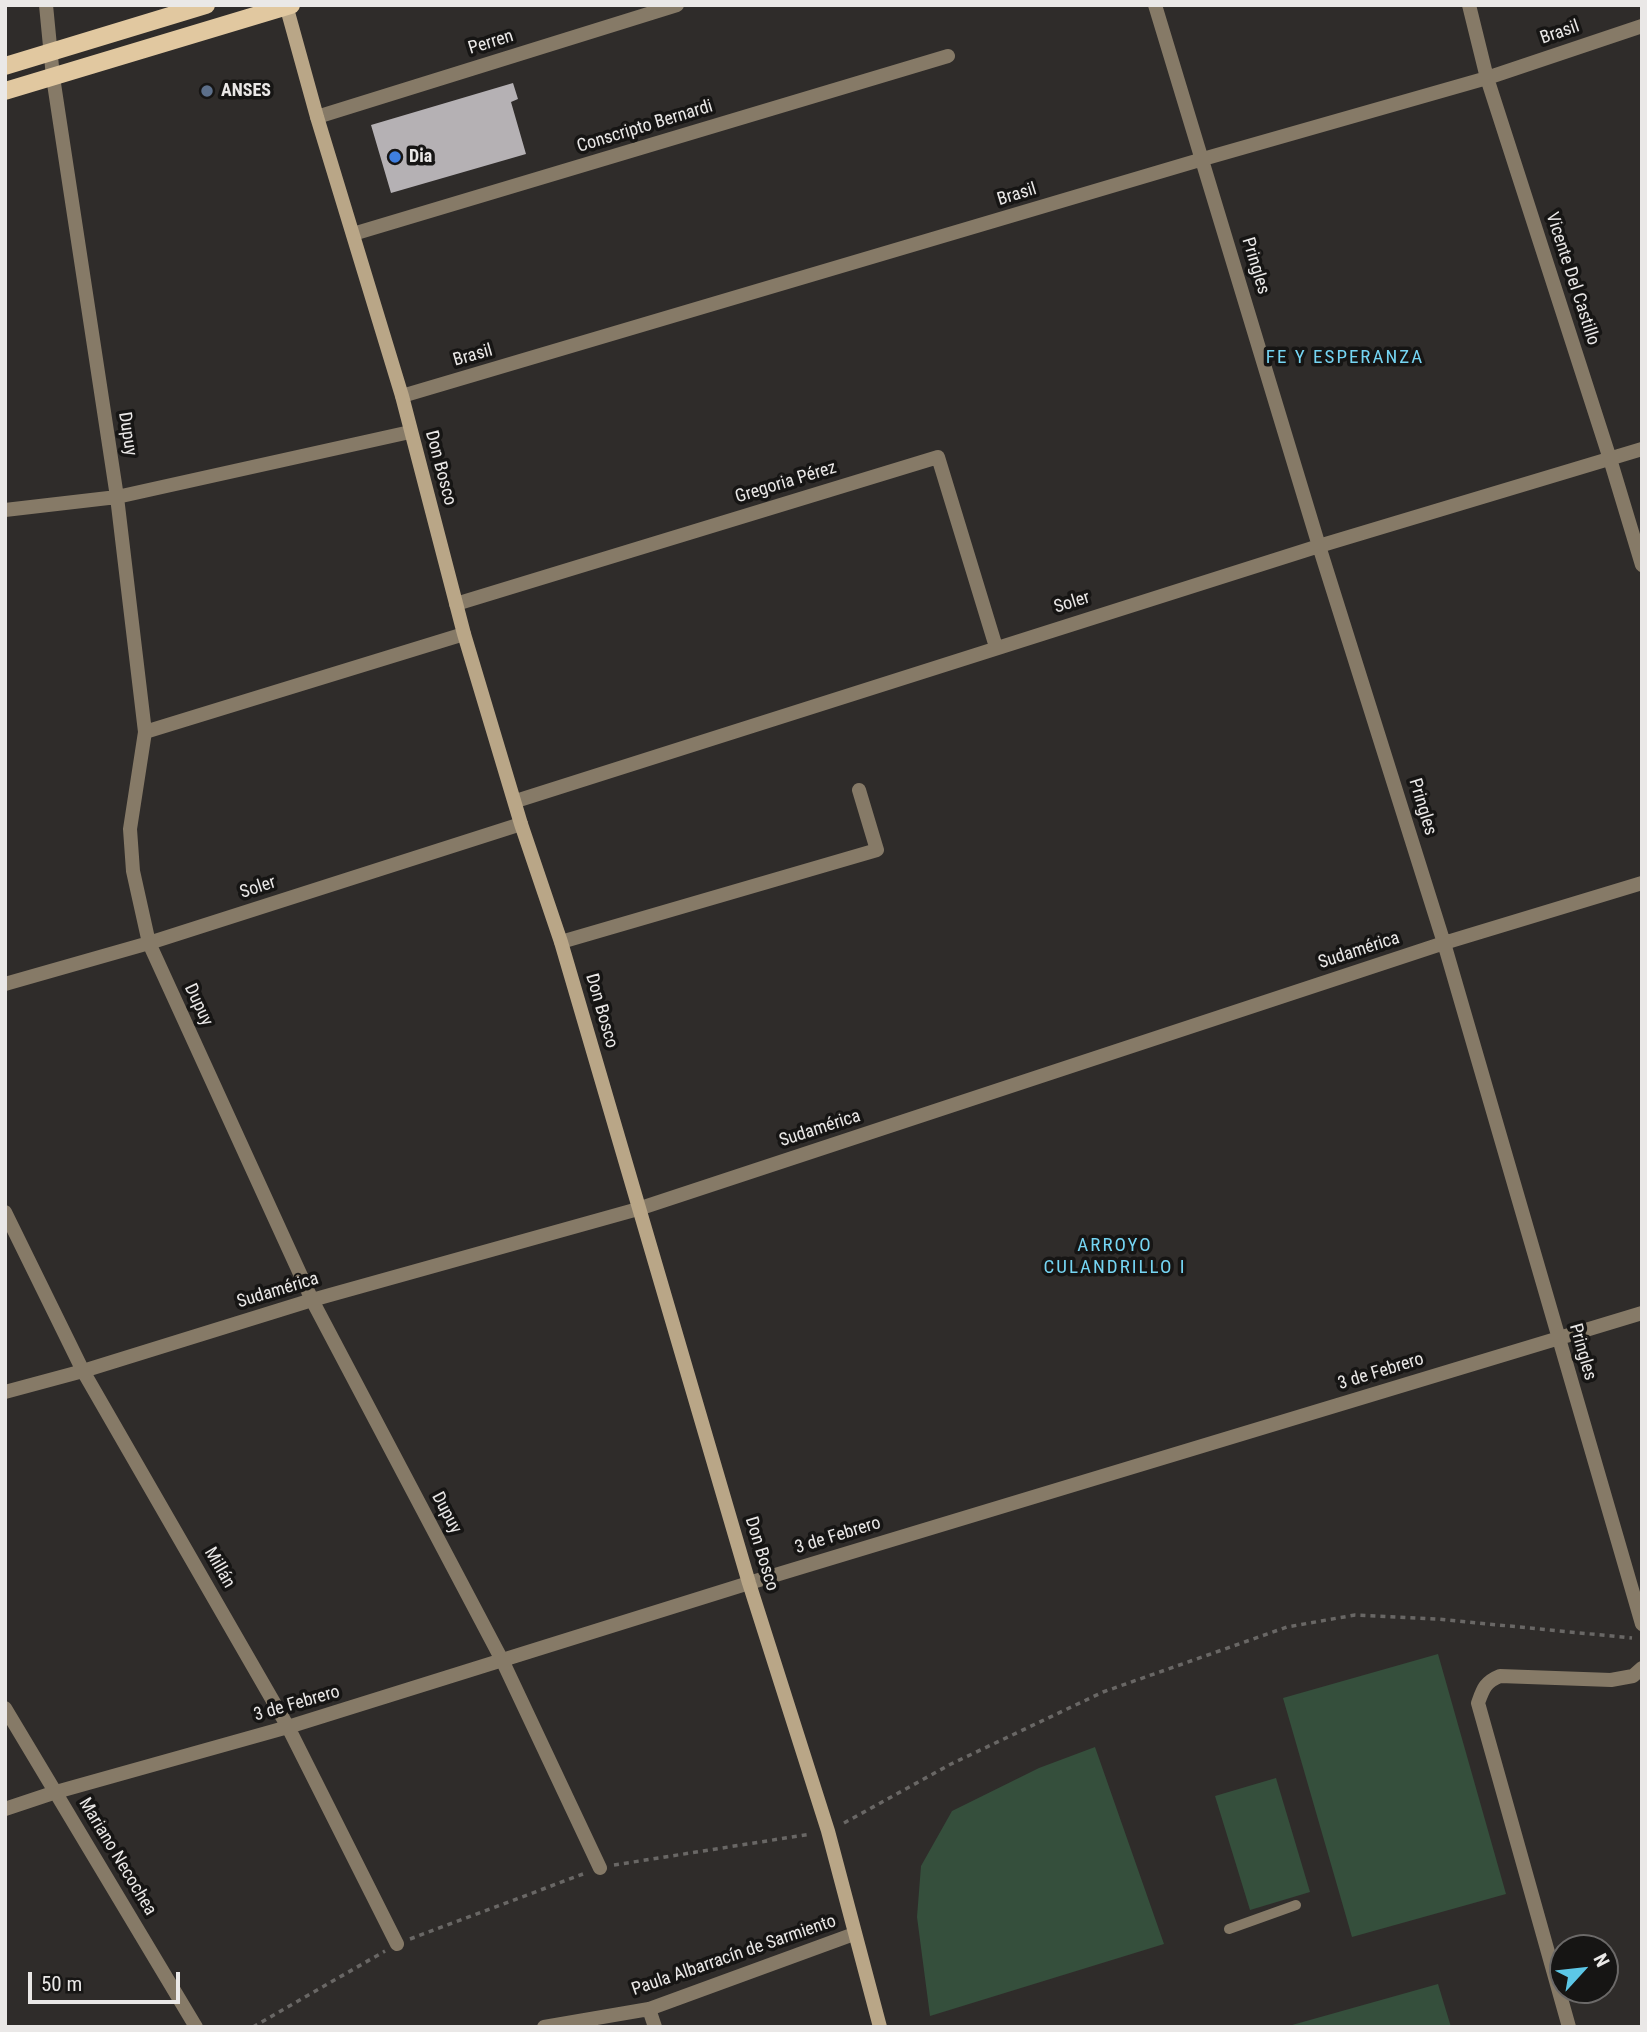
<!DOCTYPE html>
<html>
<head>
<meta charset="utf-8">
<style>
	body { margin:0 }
	#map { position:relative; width:1647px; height:2032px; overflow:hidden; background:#2f2c2a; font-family:"Roboto Condensed",sans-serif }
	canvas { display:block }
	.frame { position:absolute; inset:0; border:7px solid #eae8e7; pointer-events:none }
	.north { position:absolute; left:1549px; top:1934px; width:70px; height:70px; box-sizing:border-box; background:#161514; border:2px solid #6b6968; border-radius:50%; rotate:63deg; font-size:19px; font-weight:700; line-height:28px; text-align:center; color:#eae8e7 }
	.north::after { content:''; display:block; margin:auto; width:24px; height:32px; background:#5cc7e7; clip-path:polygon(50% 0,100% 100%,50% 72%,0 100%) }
	.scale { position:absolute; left:28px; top:1972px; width:152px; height:32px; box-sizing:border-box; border:4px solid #eae8e7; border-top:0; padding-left:9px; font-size:21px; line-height:24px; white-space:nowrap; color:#eae8e7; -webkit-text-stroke:5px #161514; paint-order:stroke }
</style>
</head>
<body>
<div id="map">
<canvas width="1647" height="2032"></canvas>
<div class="frame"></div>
<div class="north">N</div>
<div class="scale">50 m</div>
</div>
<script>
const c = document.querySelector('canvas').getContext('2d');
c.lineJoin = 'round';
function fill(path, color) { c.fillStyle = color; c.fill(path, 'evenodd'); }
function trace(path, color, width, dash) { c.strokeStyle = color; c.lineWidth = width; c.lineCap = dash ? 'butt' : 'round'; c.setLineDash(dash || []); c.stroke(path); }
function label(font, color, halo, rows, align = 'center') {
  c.font = font + ' "Roboto Condensed",sans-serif'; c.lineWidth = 7; c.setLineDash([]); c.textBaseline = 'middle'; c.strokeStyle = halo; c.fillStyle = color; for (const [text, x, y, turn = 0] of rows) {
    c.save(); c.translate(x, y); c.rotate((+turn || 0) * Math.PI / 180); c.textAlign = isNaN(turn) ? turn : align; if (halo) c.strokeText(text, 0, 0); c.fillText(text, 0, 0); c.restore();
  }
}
fill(new Path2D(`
	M1438 1654 1506 1894 1352 1937 1283 1698Z
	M1095 1747 1164 1944 930 2016 917 1917 921 1866 952 1811 1039 1768Z
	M1276 1778 1310 1892 1250 1910 1215 1796Z
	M1438 1984 1451 2027H1285Z`), '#354f3c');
fill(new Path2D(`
	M513 83 518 99 511 102 526 154 391 193 371 125Z`), '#b5b1b4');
trace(new Path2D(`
	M844 1823 951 1764 1103 1692 1287 1627 1355 1615 1437 1619 1632 1638
	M614 1865 811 1834
	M410 1939 583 1874
	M253 2027 385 1951`), '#696765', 3.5, [5, 5]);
trace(new Path2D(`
	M1229 1929 1296 1905`), '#867a67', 10);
trace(new Path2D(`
	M46 5 53 77 117 497 145 732 130 829 133 871 149 943 312 1300 503 1662 600 1868
	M1155 5 1319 546 1444 943 1642 1624
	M1469 5 1487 78 1610 459 1642 565
	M317 117 677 5
	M353 234 948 56
	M402 396 1203 159 1487 78 1642 26
	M5 510 117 497 410 432
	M456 604 938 457 996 647
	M145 732 464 634
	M516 801 1319 546 1642 449
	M561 942 877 850 859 790
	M5 984 149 943 521 824
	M5 1212 83 1371 288 1727 397 1944
	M5 1392 83 1371 312 1300 638 1209 1444 943 1642 883
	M5 1708 196 2027
	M5 1809 56 1792 288 1727 749 1583 1642 1313
	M649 2009 655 2027
	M544 2027 649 2009 854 1934
	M1569 2027 1478 1703C1483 1689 1485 1682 1500 1676L1611 1680 1633 1676 1642 1668`), '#867a67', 14);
trace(new Path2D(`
	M286 5 317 117 402 396 464 634 521 824 561 942 749 1583 828 1831 880 2027`), '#b9a687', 14);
trace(new Path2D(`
	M5 66 206 5
	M5 91 291 5`), '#e1c8a0', 18);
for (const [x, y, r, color] of [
	[207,91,7,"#5c6f8a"],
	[395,157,7,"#3f7fe0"]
]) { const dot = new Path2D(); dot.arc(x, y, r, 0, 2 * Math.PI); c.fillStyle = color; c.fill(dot); trace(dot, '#161514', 2.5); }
label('18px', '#eae8e7', '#161514', [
	["Brasil",1560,33,-19],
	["Perren",491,43,-17],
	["Conscripto Bernardi",645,127,-17],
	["Brasil",1017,195,-17],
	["Pringles",1255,266,73],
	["Vicente Del Castillo",1572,279,72],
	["Brasil",473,356,-16],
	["Dupuy",127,434,81],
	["Don Bosco",440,468,75],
	["Gregoria Pérez",786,483,-17],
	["Soler",1072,603,-17],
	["Pringles",1422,807,73],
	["Soler",258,888,-18],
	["Sudamérica",1359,951,-18],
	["Dupuy",198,1005,65],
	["Don Bosco",601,1011,74],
	["Sudamérica",820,1129,-18],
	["Sudamérica",278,1291,-17],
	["Pringles",1582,1352,74],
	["3 de Febrero",1381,1372,-17],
	["Dupuy",446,1513,62],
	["3 de Febrero",838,1536,-17],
	["Don Bosco",761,1554,73],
	["Millán",219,1568,60],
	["3 de Febrero",297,1704,-16],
	["Mariano Necochea",117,1857,59],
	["Paula Albarracín de Sarmiento",734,1956,-19]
]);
label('bold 18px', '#eae8e7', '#161514', [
	["ANSES",221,91],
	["Dia",409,157]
], 'left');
c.letterSpacing = '2px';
label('19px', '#75d5f3', '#161514', [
	["FE Y ESPERANZA",1345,358],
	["ARROYO",1115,1246],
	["CULANDRILLO I",1115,1268]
]);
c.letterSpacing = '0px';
</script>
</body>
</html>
